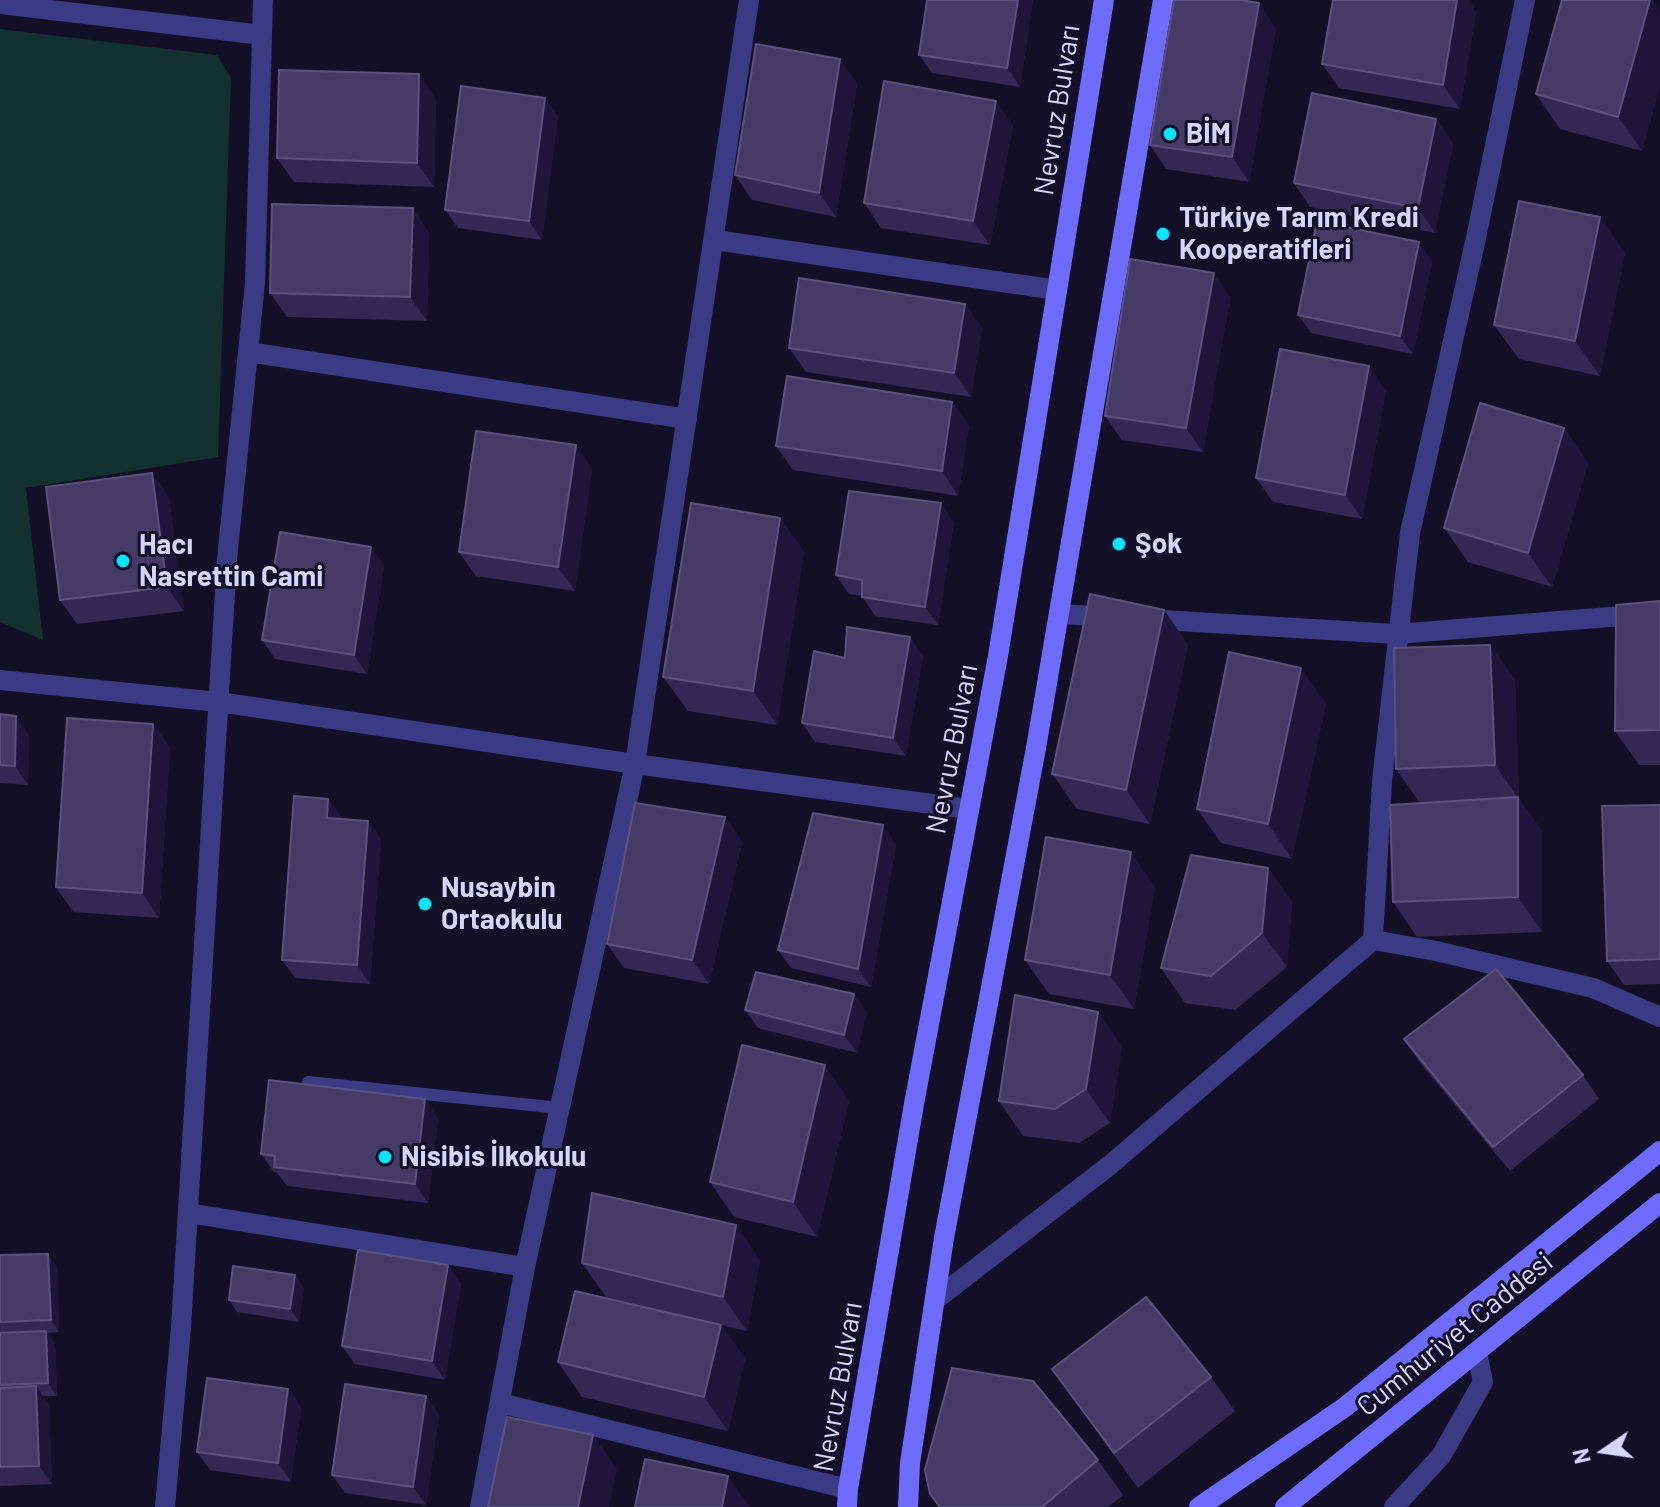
<!DOCTYPE html>
<html>
<head>
<meta charset="utf-8">
<style>
	body { margin:0 }
	#map { position:relative; width:1660px; height:1507px; overflow:hidden; background:#130f26; font-family:Barlow,sans-serif }
	canvas { display:block }
	.north { position:absolute; left:1564px; top:1411px; width:80px; height:80px; -webkit-text-stroke:6px #130f26; paint-order:stroke; rotate:257deg; font-size:22px; font-weight:700; line-height:32px; text-align:center; color:#d9d4ff }
	.north::after { content:''; display:block; margin:auto; width:28px; height:36px; background:#d9d4ff; clip-path:polygon(50% 0,100% 100%,50% 72%,0 100%) }
</style>
</head>
<body>
<div id="map">
<canvas width="1660" height="1507"></canvas>
<div class="north">N</div>
</div>
<script>
const g = document.querySelector('canvas').getContext('2d');
g.lineJoin = 'round';
function fillPath(path, color) { g.fillStyle = color; g.fill(path, 'evenodd'); }
function trace(path, color, width, dash) { g.strokeStyle = color; g.lineWidth = width; g.lineCap = dash ? 'butt' : 'round'; g.setLineDash(dash || []); g.stroke(path); }
function label(font, color, halo, rows, align = 'center') {
  g.font = font + ' Barlow,sans-serif'; g.lineWidth = 6; g.setLineDash([]); g.textBaseline = 'middle'; g.strokeStyle = halo; g.fillStyle = color; for (const [text, x, y, turn = 0] of rows) {
    g.save(); g.translate(x, y); g.rotate((+turn || 0) * Math.PI / 180); g.textAlign = isNaN(turn) ? turn : align; if (halo) g.strokeText(text, 0, 0); g.fillText(text, 0, 0); g.restore();
  }
}
fillPath(new Path2D(`
	M0 29 217 55 231 78 218 457 26 488 43 640 0 622Z`), '#12302f');
trace(new Path2D(`
	M308 1082 560 1108`), '#3d3a85', 12);
trace(new Path2D(`
	M0 4 262 35
	M715 240 1057 290
	M248 352 687 419
	M1059 614 1113 617
	M1145 619 1396 634 1660 613
	M0 680 219 702 635 764 969 809
	M1373 940 1436 951 1593 988 1660 1017
	M188 1213 525 1267
	M935 1300 1110 1165 1373 940 1382 781 1410 533 1476 238 1525 0
	M500 1403 848 1489
	M165 1507 181 1327 227 559 255 283 263 0
	M480 1507 525 1267 635 764 749 0
	M1394 1507 1441 1456 1483 1382 1477 1353`), '#3d3a85', 20);
trace(new Path2D(`
	M847 1507 848 1489 914 1104 998 656 1104 0
	M908 1507 910 1463 944 1238 1036 748 1163 0
	M1199 1507 1345 1407 1660 1151
	M1285 1507 1660 1203`), '#6f6bff', 20);
fillPath(new Path2D(`
	M1033 0 1020 87 932 73 919 55Z
	M1333 0H1468L1476 12 1460 109 1339 88 1322 64Z
	M1562 0H1652L1660 12V85L1642 151 1560 129 1536 94Z
	M1276 28 1249 182 1166 169 1150 145Z
	M840 59 857 84 836 217 752 200 735 175Z
	M436 98 434 187 294 182 277 158Z
	M558 116 542 240 458 228 445 210Z
	M1436 119 1453 144 1435 233 1310 207 1294 183Z
	M1013 125 990 245 881 228 864 203Z
	M429 233 427 321 287 317 270 293Z
	M1625 252 1600 376 1519 359 1494 325Z
	M1432 261 1413 354 1311 333 1298 315Z
	M1230 297 1203 452 1122 440 1105 416Z
	M965 304 982 328 971 397 806 372 789 348Z
	M1386 391 1362 519 1273 502 1256 478Z
	M952 402 969 426 958 496 793 470 776 446Z
	M1564 428 1588 463 1552 587 1468 562 1444 528Z
	M592 469 575 591 476 576 459 552Z
	M152 473 169 497 184 611 77 624 60 600Z
	M780 518 804 552 777 725 688 711 663 677Z
	M954 522 938 625 875 616 862 596 849 594 836 575Z
	M384 565 367 674 275 659 262 640Z
	M1660 601V765H1639L1615 731Z
	M1188 644 1150 824 1077 809 1052 774Z
	M923 656 906 756 815 742 802 723 845 658Z
	M1515 679 1519 799 1542 831V932L1417 937 1393 902 1420 803 1396 769Z
	M1326 703 1292 859 1221 843 1197 809Z
	M0 714 29 735 28 785 0 783Z
	M153 724 170 748 159 918 73 912 56 887Z
	M328 799 341 817V819L368 821 381 840 370 984 295 978 282 960Z
	M1660 805V984L1624 985 1607 961Z
	M725 817 742 842 709 984 624 968 607 944Z
	M896 844 871 987 791 968 778 950Z
	M1268 868 1292 902 1287 967 1235 1010 1185 1003 1161 968Z
	M1155 887 1134 1009 1049 994 1025 960Z
	M745 1010 867 1012 857 1053 758 1028Z
	M1404 1039 1583 1075 1599 1099 1510 1171 1421 1064Z
	M1122 1046 1110 1123 1079 1143 1023 1136 999 1101Z
	M849 1100 817 1237 734 1217 710 1182Z
	M438 1118 428 1203 287 1186 277 1173 274 1172 261 1154Z
	M0 1255 57 1266 59 1332 47 1333 55 1344 57 1396H43L49 1405 52 1484 0 1486V1333H1L0 1332Z
	M760 1260 747 1331 721 1325 745 1359 728 1431 582 1397 558 1362 704 1321 606 1297 582 1263Z
	M448 1265 461 1284 445 1380 355 1364 342 1346Z
	M295 1275 304 1288 299 1322 237 1312 229 1300Z
	M1052 1369 1211 1377 1235 1411 1138 1488Z
	M288 1389 301 1407 291 1482 210 1470 197 1452Z
	M439 1415 426 1505 345 1493 332 1475Z
	M1098 1460 1123 1495 1108 1507H939L930 1494Z`), '#312854');
fillPath(new Path2D(`
	M1018 0H1033L1020 87 1007 68Z
	M1457 0H1468L1476 12 1460 109 1443 85Z
	M1650 0H1652L1660 12V85L1642 151 1618 117Z
	M1259 3 1276 28 1249 182 1232 157Z
	M840 59 857 84 836 217 819 193Z
	M419 74 436 98 434 187 417 163Z
	M545 98 558 116 542 240 529 221Z
	M996 101 1013 125 990 245 973 221Z
	M1436 119 1453 144 1435 233 1418 208Z
	M413 208 429 233 427 321 410 297Z
	M1600 217 1625 252 1600 376 1575 341Z
	M1419 242 1432 261 1413 354 1400 336Z
	M1214 273 1230 297 1203 452 1186 428Z
	M965 304 982 328 971 397 954 373Z
	M1369 366 1386 391 1362 519 1345 495Z
	M952 402 969 426 958 496 942 471Z
	M1564 428 1588 463 1552 587 1528 553Z
	M576 445 592 469 575 591 558 567Z
	M152 473 169 497 184 611 167 587Z
	M941 503 954 522 938 625 925 607Z
	M780 518 804 552 777 725 753 691Z
	M371 547 384 565 367 674 354 655Z
	M1164 610 1188 644 1150 824 1126 790Z
	M910 637 923 656 906 756 893 738Z
	M1490 645 1515 679 1519 799 1542 831V932L1518 897V798L1495 765Z
	M1301 668 1326 703 1292 859 1268 824Z
	M16 716 29 735 28 785 15 766Z
	M153 724 170 748 159 918 142 893Z
	M328 799 341 817 340 837 327 818Z
	M725 817 742 842 709 984 692 960Z
	M368 821 381 840 370 984 357 965Z
	M883 825 896 844 871 987 858 969Z
	M1131 852 1155 887 1134 1009 1110 975Z
	M1268 868 1292 902 1287 967 1262 933Z
	M854 994 867 1012 857 1053 844 1035Z
	M1098 1012 1122 1046 1110 1123 1086 1089Z
	M825 1065 849 1100 817 1237 793 1202Z
	M425 1099 438 1118 428 1203 415 1184Z
	M736 1225 760 1260 747 1331 723 1297Z
	M48 1254 57 1266 59 1332 51 1320Z
	M448 1265 461 1284 445 1380 432 1361Z
	M295 1275 304 1288 299 1322 290 1309Z
	M721 1325 745 1359 728 1431 704 1397Z
	M46 1331 55 1344 57 1396 48 1383Z
	M36 1386 49 1405 52 1484 39 1466Z
	M288 1389 301 1407 291 1482 278 1463Z
	M426 1396 439 1415 426 1505 413 1487Z
	M593 1435 617 1469 609 1507H578Z
	M728 1476 750 1507H722Z`), '#1d163a');
const building = new Path2D(`
	M927 0H1018L1007 68 919 55Z
	M1174 0H1241L1259 3 1232 157 1150 145Z
	M1333 0H1457L1443 85 1322 64Z
	M1562 0H1650L1618 117 1536 94Z
	M756 44 840 59 819 193 735 175Z
	M279 70 419 74 417 163 277 158Z
	M884 81 996 101 973 221 864 203Z
	M461 86 545 98 529 221 445 210Z
	M1312 93 1436 119 1418 208 1294 183Z
	M1519 201 1600 217 1575 341 1494 325Z
	M272 204 413 208 410 297 270 293Z
	M1317 221 1419 242 1400 336 1298 315Z
	M1130 259 1214 273 1186 428 1105 416Z
	M799 278 965 304 954 373 789 348Z
	M1280 349 1369 366 1345 495 1256 478Z
	M787 376 952 402 942 471 776 446Z
	M1480 403 1564 428 1528 553 1444 528Z
	M476 431 576 445 558 567 459 552Z
	M152 473 167 587 60 600 46 487Z
	M849 491 941 503 925 607 862 597V580L836 575Z
	M691 503 780 518 753 691 663 677Z
	M280 532 371 547 354 655 262 640Z
	M1090 594 1164 610 1126 790 1052 774Z
	M1660 601V730L1615 731 1616 605Z
	M847 627 910 637 893 738 802 723 814 651 845 658Z
	M1490 645 1495 765 1396 769 1394 648Z
	M1229 652 1301 668 1268 824 1197 809Z
	M0 714 16 716 15 766 0 765Z
	M67 718 153 724 142 893 56 887Z
	M294 796 328 799 327 818 368 821 357 965 282 960Z
	M1518 797V897L1393 902 1390 805Z
	M635 803 725 817 692 960 607 944Z
	M1660 805V959L1607 961 1602 806Z
	M813 813 883 825 858 969 778 950Z
	M1046 837 1131 852 1110 975 1025 960Z
	M1191 855 1268 868 1262 933 1211 976 1161 968Z
	M1496 969 1583 1075 1493 1147 1404 1039Z
	M756 972 854 994 844 1035 745 1010Z
	M1015 995 1098 1012 1086 1089 1055 1109 999 1101Z
	M742 1045 825 1065 793 1202 710 1182Z
	M269 1080 425 1099 415 1184 274 1167 275 1156 261 1154Z
	M592 1193 736 1225 723 1297 582 1263Z
	M358 1250 448 1265 432 1361 342 1346Z
	M48 1254 51 1320 0 1322V1255Z
	M233 1266 295 1275 290 1309 229 1300Z
	M575 1291 721 1325 704 1397 558 1362Z
	M1146 1297 1211 1377 1114 1453 1052 1369Z
	M46 1331 48 1383 0 1385V1333Z
	M952 1368 1033 1381 1098 1460 1042 1507H940L930 1494 925 1470Z
	M207 1378 288 1389 278 1463 197 1452Z
	M345 1384 426 1396 413 1487 332 1475Z
	M36 1386 39 1466 0 1467V1388Z
	M507 1417 593 1435 578 1507H488Z
	M645 1459 728 1476 722 1507H635Z`);
fillPath(building, '#433a66');
trace(building, '#5a527e', 2);
for (const [x, y, r, color] of [
	[1170,134,8,"#00e5ff"],
	[1163,234,8,"#00e5ff"],
	[1119,544,8,"#00e5ff"],
	[123,561,8,"#00e5ff"],
	[425,904,8,"#00e5ff"],
	[385,1157,8,"#00e5ff"]
]) { const dot = new Path2D(); dot.arc(x, y, r, 0, 2 * Math.PI); g.fillStyle = color; g.fill(dot); trace(dot, '#130f26', 3); }
label('28px', '#d9d4ff', '#130f26', [
	["Nevruz Bulvarı",1057,110,-81],
	["Nevruz Bulvarı",952,749,-79],
	["Cumhuriyet Caddesi",1455,1334,-39],
	["Nevruz Bulvarı",838,1387,-80]
]);
label('bold 28px', '#d9d4ff', '#130f26', [
	["BİM",1186,134],
	["Türkiye Tarım Kredi",1179,218],
	["Kooperatifleri",1179,250],
	["Şok",1135,544],
	["Hacı",139,545],
	["Nasrettin Cami",139,577],
	["Nusaybin",441,888],
	["Ortaokulu",441,920],
	["Nisibis İlkokulu",401,1157]
], 'left');
</script>
</body>
</html>
